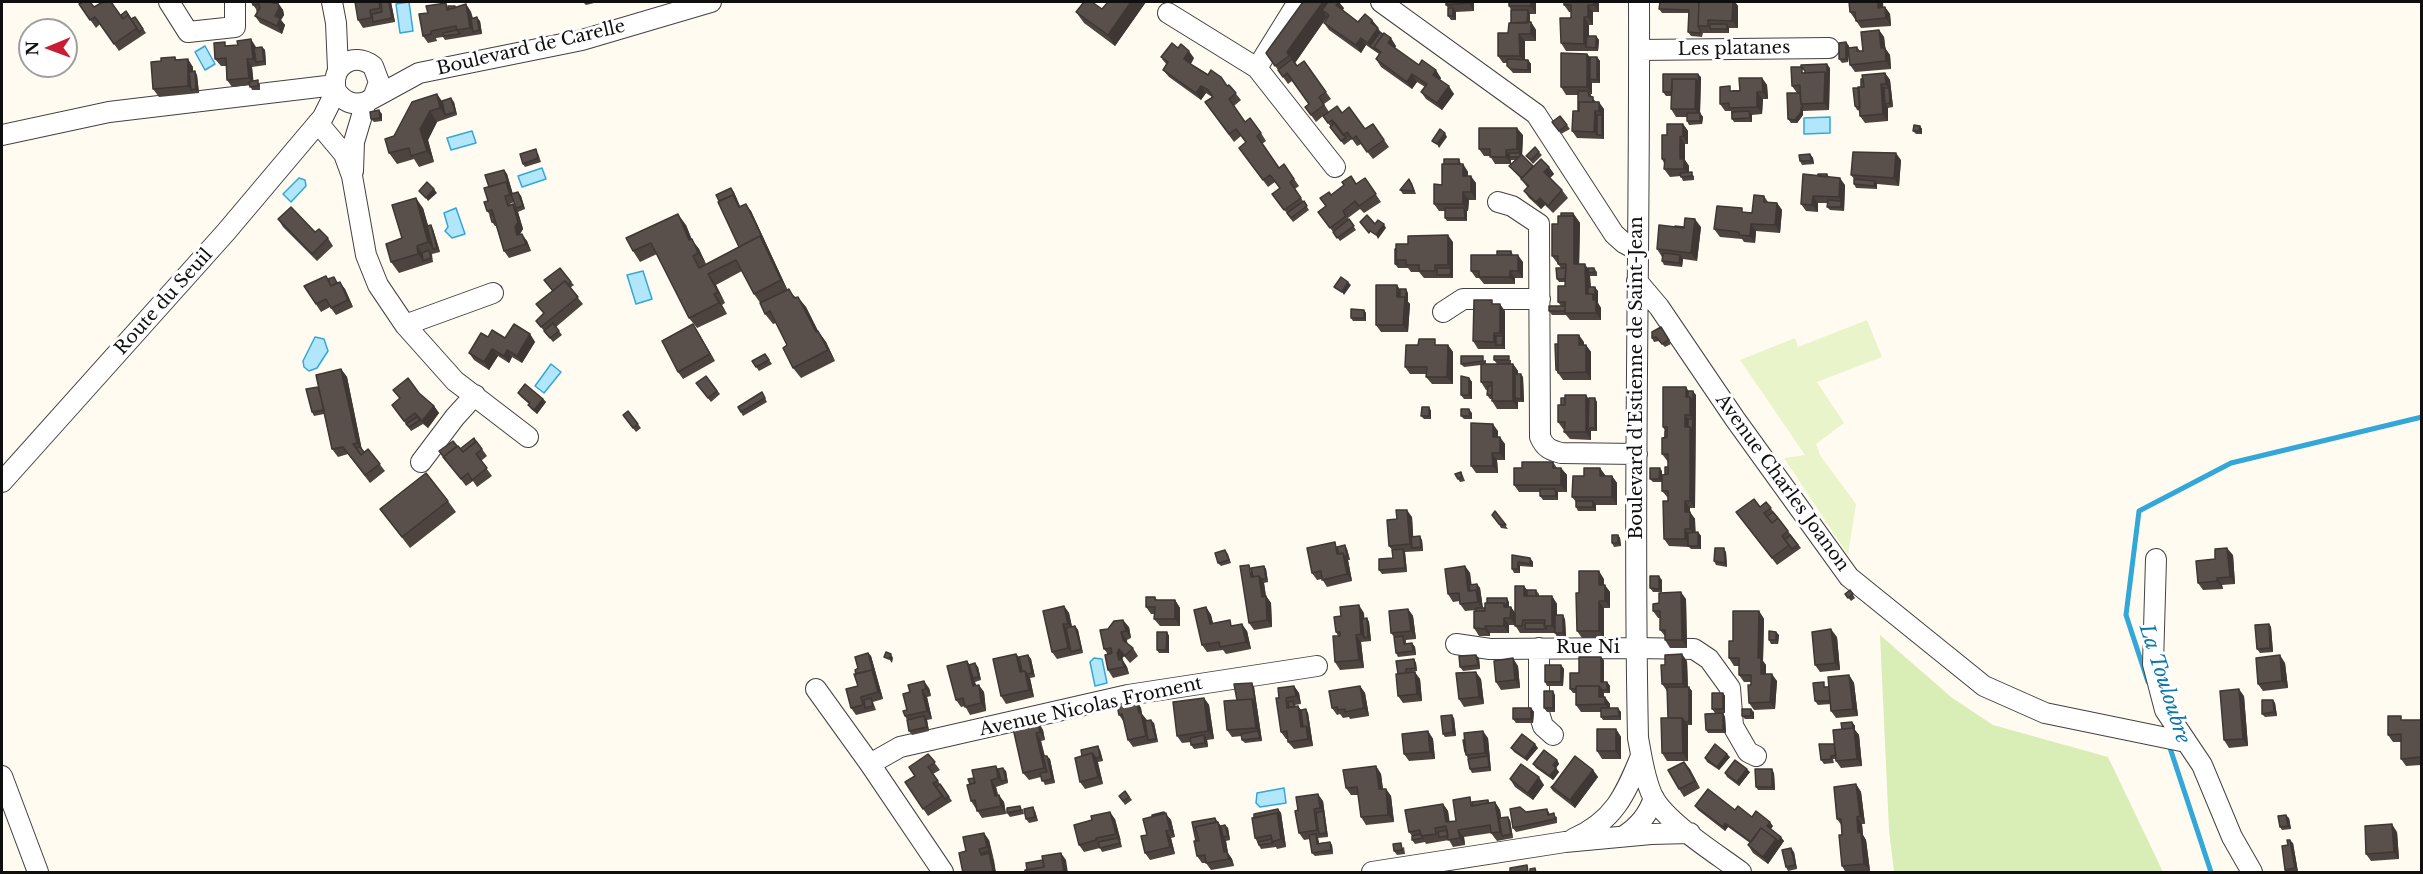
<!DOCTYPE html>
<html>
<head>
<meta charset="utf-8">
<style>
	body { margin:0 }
	#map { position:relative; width:2423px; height:874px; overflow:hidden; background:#fffbf1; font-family:"Libre Baskerville",serif }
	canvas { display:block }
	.frame { position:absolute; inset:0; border:3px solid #0f0f0f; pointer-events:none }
	.north { position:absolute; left:18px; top:18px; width:60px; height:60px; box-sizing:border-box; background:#fff; border:2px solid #9f9f9f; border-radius:50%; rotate:269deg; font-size:16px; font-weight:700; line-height:24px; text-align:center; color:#0f0f0f }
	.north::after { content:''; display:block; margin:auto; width:21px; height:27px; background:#cb1c37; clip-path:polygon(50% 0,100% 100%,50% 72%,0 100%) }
</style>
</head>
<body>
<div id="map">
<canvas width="2423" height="874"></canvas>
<div class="frame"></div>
<div class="north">N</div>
</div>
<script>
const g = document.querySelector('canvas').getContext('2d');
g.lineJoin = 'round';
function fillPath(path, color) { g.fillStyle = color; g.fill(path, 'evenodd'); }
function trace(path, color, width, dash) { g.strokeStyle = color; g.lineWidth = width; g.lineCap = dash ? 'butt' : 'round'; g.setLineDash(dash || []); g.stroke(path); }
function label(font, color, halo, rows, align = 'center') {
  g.font = font + ' "Libre Baskerville",serif'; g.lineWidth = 6; g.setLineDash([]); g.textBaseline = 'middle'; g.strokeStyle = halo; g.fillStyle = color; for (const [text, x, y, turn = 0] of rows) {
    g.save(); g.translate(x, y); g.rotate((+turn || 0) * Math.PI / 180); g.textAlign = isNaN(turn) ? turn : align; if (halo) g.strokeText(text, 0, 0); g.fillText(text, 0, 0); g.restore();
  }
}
fillPath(new Path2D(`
	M1880 635 1951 697 1993 725 2108 757 2163 872H1894L1889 830Z`), '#d9edb7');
fillPath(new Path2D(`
	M1867 320 1882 357 1817 382 1844 423 1816 444 1820 455 1856 504 1848 555 1784 458 1805 455 1740 360 1795 338 1798 347Z`), '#eaf4ca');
const water = new Path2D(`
	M409 2 413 31 400 33 396 4Z
	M205 46 215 64 205 70 195 52Z
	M1830 117V133L1804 134V118Z
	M472 131 476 143 451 150 447 138Z
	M542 168 546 179 522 187 518 176Z
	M299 178 305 180 306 186 291 202 283 194Z
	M456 208 465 234 452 238 445 231 448 227 444 213Z
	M643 271 652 299 636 304 627 275Z
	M315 337 324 339 328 351 317 368 309 371 304 367 303 361Z
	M551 364 561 372 544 393 535 386Z
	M1094 658 1102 659 1107 683 1095 686 1090 662Z
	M1284 788 1286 803 1260 807 1256 803 1257 793Z`);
fillPath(water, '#b2e7fb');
trace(water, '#33a7d7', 1.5);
trace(new Path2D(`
	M2148 682 2126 615 2139 511 2231 463 2422 417
	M2168 742 2211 872`), '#33a7d7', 5);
const street = new Path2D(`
	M169 2 188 32 235 27V2
	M332 2 336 23 338 69
	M1381 2 1536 114 1614 234 1624 243 1637 250
	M1639 2C1640 247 1633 493 1638 738 1642 758 1644 778 1653 797 1667 823 1717 854 1741 872
	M1168 13 1257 68 1335 167
	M1639 50 1829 48
	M1257 68 1298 2
	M373 98 379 82 373 66C353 51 330 66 336 91 344 102 353 106 366 102L419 73 582 40 711 2
	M318 123 344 154 352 176 366 255 378 285 405 325 455 381 528 437
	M2 135 109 112 335 85
	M353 171 354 142 366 102
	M1498 202 1512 206 1539 224 1540 437C1545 448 1550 450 1561 453L1637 454
	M1637 281 1659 307 1735 419 1849 577 1984 686 2045 713 2186 742
	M1443 312 1463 299H1540
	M405 325 493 293
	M421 462 455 417 475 395
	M2 482 226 232 323 117 336 91
	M2156 559 2153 664 2165 710 2202 765 2232 837 2252 872
	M1456 644 1490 649 1637 648 1694 649 1709 659 1730 688 1733 726 1748 752 1756 756
	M1539 648V713L1543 726 1553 735
	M816 689 870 764 943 872
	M870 764 900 747 1128 695 1317 666
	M2 776 38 872
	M1624 836C1639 826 1648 815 1654 798
	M1573 839C1614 821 1625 795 1641 756
	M1372 872 1565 842 1651 834 1690 833`);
trace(street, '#424242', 22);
trace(street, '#fff', 20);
fillPath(new Path2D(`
	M277 2 283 10 284 15 281 20 285 25 282 34 260 23 255 16 257 14 256 9 253 5Z
	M355 2H391L395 22 363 28 358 20Z
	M583 2H598L586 5Z
	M1146 2 1115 46 1084 23 1076 12 1102 9Z
	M1303 2 1344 8 1343 10 1358 22 1372 20 1380 32 1396 46 1395 48 1419 65 1441 78 1440 80 1454 94 1442 110 1426 99 1421 92 1425 87 1417 82 1412 89 1381 67 1376 59 1379 54 1366 45 1361 53 1329 30 1324 23 1327 17 1295 63 1297 66 1304 61 1331 99 1324 104 1329 112 1342 113 1365 129 1373 124 1389 147 1373 159 1361 144 1357 146 1352 139 1344 145 1323 116 1316 122 1305 107 1309 104 1292 81 1288 84 1266 53Z
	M1474 2V11L1456 12V20H1451L1448 16V8L1446 5Z
	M1508 2H1536V14H1530V22H1531L1536 30V41H1525V60H1528L1531 64V73H1513L1507 66V63H1503L1498 56 1508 33 1511 23V10L1509 6V3Z
	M1564 2H1599V12H1593V25H1589V36H1596L1599 40 1598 51H1566L1561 43 1571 18V12H1569L1564 5Z
	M1660 2H1735L1738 6V28H1729V33H1703L1702 37 1691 36 1688 32 1689 13H1662L1659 9Z
	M1849 2H1883V7H1885L1890 14 1891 26 1861 28 1850 12Z
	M79 4 94 7 131 19 135 17 146 33 119 51 100 24 96 28Z
	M466 4 471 12 473 18 480 21 482 34 445 40 443 37 436 38 437 41 428 43 423 36 428 13 448 7H456Z
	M1879 30 1884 37 1885 48 1890 55 1891 69 1855 72 1850 65 1849 55 1848 62 1842 63 1839 59 1846 42 1849 46V48L1857 47 1860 51H1863Z
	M227 46 256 47H262L265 50 266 65 252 67 253 81 260 84V90H252L250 85 232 87 227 80 226 66H221L215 59Z
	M1587 54 1590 57H1597L1600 61V83H1592V94H1591V97L1604 109V139L1577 138 1572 131 1578 111V95H1566L1561 87Z
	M175 57 177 60 193 67V71L197 75 199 93 159 97 153 89 161 61Z
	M1194 58 1191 64 1227 86 1229 85 1241 100 1234 106 1245 122 1261 133 1266 141 1262 144 1279 168 1284 164 1299 186 1295 189 1309 210 1293 222 1278 201 1280 188 1275 182 1268 187 1239 148 1246 143 1241 136 1234 142 1205 102 1212 97 1206 93 1201 100 1169 77 1163 70 1167 65 1162 59Z
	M1830 68 1829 110 1803 111V115L1797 123H1791L1788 119 1797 93 1792 86Z
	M1885 73 1890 80 1893 107 1888 108V121L1865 123 1860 116V111L1857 110 1855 106 1859 88Z
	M1701 77 1700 113 1703 117 1702 124 1689 125 1687 121V117H1676L1671 109 1672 96H1666L1663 92Z
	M1762 78 1767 85 1768 99H1763L1762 114 1752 115V122H1734L1732 119 1731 111H1725L1720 104 1733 90H1740Z
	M437 94 442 101 454 102 457 115 437 122 428 140 434 162 419 167 414 159 397 164 389 153 394 136Z
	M382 114V121L374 122 371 119Z
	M1560 116 1570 129 1561 134 1552 122Z
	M1683 124 1688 131V144H1685V160L1689 166V172L1694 176V180L1683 181 1681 176 1670 177 1664 169V163L1662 159 1667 135Z
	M1920 126 1922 129V134H1916L1913 131Z
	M1523 135 1522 155 1533 166 1549 167 1554 174 1550 178 1562 190 1568 198 1553 213 1545 205 1541 209 1529 198 1524 191 1527 187 1521 179 1509 166 1515 160H1511V164H1495L1490 156H1484L1479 149Z
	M1539 152 1542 155 1533 164 1526 156Z
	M538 153 541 162 525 167 523 164Z
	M1810 154 1813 158 1814 164 1802 165 1800 161Z
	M1459 159 1461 164H1463L1468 172V176L1476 183V200H1469L1468 211H1467V221H1447L1445 218V211H1439L1434 204 1442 185 1444 164Z
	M1901 160 1899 186 1877 184V189L1856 188 1854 184V179L1851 175Z
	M504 170 507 174 513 194 518 192 521 196 525 209 518 212 523 229 520 234 527 241 531 251 509 258 504 251 496 226H495L492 222 490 215 487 211 489 187ZM514 202 516 208 510 205V204Z
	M1827 174 1829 177 1845 185 1844 211 1830 210 1827 207V203H1818V212L1806 211 1801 204 1818 176Z
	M1365 178 1381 202 1364 213 1360 209 1348 218 1356 230 1340 241 1318 212 1326 206 1331 195 1356 184Z
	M1409 179 1412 183 1416 194H1403L1400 190Z
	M731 188 740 207 751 211 787 289 806 307 818 331 826 342 835 361 801 378 793 368 787 345 776 323 773 324 765 314 761 304 754 294 742 271 716 285 725 303 722 305 727 314 697 328 689 318 657 254 640 262 633 251 686 225 692 240 699 249 706 264 701 267 739 247Z
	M1764 196 1768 202 1777 203 1782 210 1780 233 1756 231 1755 243 1744 242 1742 239 1720 237 1714 229 1745 212 1752 213Z
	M423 208 428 226 433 229 440 252 432 254 433 262 399 273 391 262 402 238Z
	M1573 213 1580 223 1579 264 1588 268H1594L1597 272V276H1590L1591 287 1598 291V303L1601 308V320H1570L1566 315H1552L1549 311 1561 306 1558 302 1565 286V282H1559L1557 279 1561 268 1552 256 1558 224 1561 216Z
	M278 219 315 232 328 238 333 246 317 261 283 227Z
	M1675 227H1701L1697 261 1683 259 1682 267 1664 265 1662 261V257L1657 249Z
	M1453 242V278H1424L1419 272H1411L1408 268H1398L1395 264V249L1408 244Z
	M1511 251 1513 255 1523 262V278H1515V284H1484L1479 278H1476L1471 271 1497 255Z
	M326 276 328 279 338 282 345 289 353 307 336 315 330 307 321 312 304 286Z
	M571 282 574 285 570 288 583 304 556 327 562 335 553 342 536 321 544 314 536 304Z
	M1400 289 1408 293V302L1410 304 1408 332H1381L1376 325Z
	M1495 304 1505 311V349H1478L1473 341Z
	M1364 310 1366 313V321H1353L1351 318Z
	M1661 327 1671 344 1665 347 1659 341 1654 342 1652 338Z
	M698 332 715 361 683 379 678 372Z
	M530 334 535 342 522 363 512 357 509 363 498 356 489 370 474 360 469 353 488 337 505 338Z
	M1584 342V345H1586L1591 352V380H1563L1556 370Z
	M1418 345H1448L1453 352V384H1432L1426 377 1427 374H1410L1405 367Z
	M765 354 772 364 759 371 752 361Z
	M1486 360V364H1497L1494 360H1511V364H1513L1518 371V374L1523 377 1524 402H1518V409H1497L1492 401V399H1490L1487 395 1488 390H1486L1481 382V365L1464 367 1461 364Z
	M341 369 347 377 362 450 364 452 368 449 385 471 370 483 348 454 338 457 332 449 324 414 314 416 312 412 318 387Z
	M706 376 720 394 711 402 696 383Z
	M1469 378 1472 382V399H1464L1461 395Z
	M1686 387 1688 391 1696 395 1695 508H1690V512L1695 519V532H1698L1701 536V549H1691L1689 547 1669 546 1664 539 1668 498 1662 491V482H1653L1650 479 1662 471V475L1665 474 1668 467V462L1662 454 1665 431 1663 427Z
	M393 390 419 393 434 406 439 413 428 428 423 424 411 431 397 412 400 399Z
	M762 392 767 402 743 416 738 407Z
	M518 393 543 399 546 402 537 414 531 409 528 405 529 404 521 397Z
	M1589 398 1597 402V431H1591V440L1570 439 1564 432 1565 429H1563L1558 422 1561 405Z
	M1429 407 1431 411V419H1424L1421 416Z
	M628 411 641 428 636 432 623 415Z
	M1472 413V419H1464L1461 416Z
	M1498 431V437L1505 444V460H1497L1498 473H1476L1471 466Z
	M460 449H482L487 456 481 461 492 476 477 487 473 481 466 486 439 451Z
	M1553 462 1557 468H1561L1567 475V492H1558V500H1543L1540 496V492H1519L1514 485 1522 468Z
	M1461 472 1463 476 1465 481 1460 482 1455 474Z
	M1606 476H1612L1617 483V505H1596V511H1578L1576 507V502L1572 497Z
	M448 501 456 512 410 548 380 509Z
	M1766 502 1801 548 1777 565 1736 512 1760 507Z
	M1495 511 1508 529 1501 528 1495 518Z
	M1412 517 1413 537 1422 540 1423 551 1405 552 1407 572 1382 574 1379 570 1393 558 1392 550 1389 546 1397 519Z
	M1618 535 1620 538 1621 546 1614 547 1612 543Z
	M1338 546 1347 549 1350 560H1348L1352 581 1327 587 1322 579 1317 580 1312 573Z
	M1225 550 1228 554 1231 563 1221 566 1218 563Z
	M1726 552 1727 567 1716 565 1714 561Z
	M1512 555 1530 558 1533 562V567L1520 566V573H1514L1512 569Z
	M2233 555 2235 584 2222 585 2223 589 2203 590 2198 583 2215 559Z
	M1264 566 1266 569 1268 582 1264 583 1266 596 1271 603 1272 627 1254 630 1249 623 1251 568Z
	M1465 566 1470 573 1471 585 1477 584 1480 588 1483 608 1509 602V607H1511L1515 613 1524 586 1527 590H1536L1539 594V596H1552L1557 604V615L1565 619 1566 637H1557L1555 633H1520L1515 625H1509V633H1490V636H1479L1474 628 1476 610 1465 611 1460 604V601L1453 602 1448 594Z
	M1604 579V585L1610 592V608H1604V638H1582L1577 631 1579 593Z
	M1662 580V592H1653L1650 588Z
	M1850 590 1855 598 1851 601 1845 594Z
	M1155 597 1157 600H1175L1180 608V626H1160L1154 619V614H1151L1146 607Z
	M1686 599 1687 648H1670L1665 640V636L1660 630V618H1658L1653 611Z
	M1064 606 1069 613 1072 627 1075 626 1078 630 1083 653 1057 659 1052 652Z
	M1206 607 1211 615 1213 624 1234 626 1247 631 1251 649 1226 654 1223 650 1207 652 1202 645Z
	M1408 609 1413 616 1416 639 1406 640V644L1412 643 1415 647 1416 655 1398 657 1396 653 1394 637 1391 633Z
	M1759 611 1764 619 1763 661 1766 665V674L1777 681 1775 709 1754 710 1749 703 1751 682H1744L1739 675V666H1734L1729 658 1733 641Z
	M1364 613V618H1367L1369 622 1371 641 1361 642 1364 668 1340 670 1335 662 1338 636 1336 632Z
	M2269 624 2271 627 2273 652 2260 653 2257 649Z
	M1129 627 1131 638 1127 640V643L1133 648 1138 656 1130 663 1124 656 1122 659 1127 667 1129 674 1113 678 1108 670 1107 653 1104 649 1100 630Z
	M1167 632 1169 636V653H1159L1157 650Z
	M1776 632 1779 635 1778 644H1771L1769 640Z
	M1837 637 1840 670 1820 672 1815 665Z
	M868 653 871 656 883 699 873 702 876 710 856 715 851 708 858 686 856 674 858 668Z
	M1016 654 1019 657 1028 655 1031 659 1035 677 1030 678 1034 697 1006 704 1001 696Z
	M1479 658 1480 669 1463 671 1460 667Z
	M1414 659 1416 663 1417 671 1408 673 1420 679 1422 701 1403 703 1398 696V674Z
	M1604 660V682H1607L1610 686V693H1604V697L1610 704V708L1621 712V720H1603L1601 717V712H1581L1576 705V693H1573L1570 689 1579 673Z
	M967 661 969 665 978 667 981 680 975 682 976 685 984 692 986 711 970 715 965 706 961 707 956 700Z
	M1687 661 1688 687 1692 691V725H1688V761H1667L1662 753 1668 718 1667 691 1662 684Z
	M2285 663 2288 688 2263 691 2258 684Z
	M1561 665 1564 669 1563 686H1547L1545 682Z
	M1518 666 1520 688 1501 690 1496 682Z
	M1849 675 1854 683 1858 716 1836 718 1831 711V704L1818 705 1815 701 1826 686V687H1829Z
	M1481 679 1484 704 1464 707 1459 699Z
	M1294 686 1299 693 1301 704 1295 705 1296 706H1298L1301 710 1308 713 1313 746 1294 749 1288 742V739H1286L1281 732 1279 698Z
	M1360 686 1365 693 1369 716 1350 719 1349 717 1343 718 1340 714 1337 715 1332 708Z
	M1254 687 1262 741 1245 743 1242 740V736L1232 737 1227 730 1237 700Z
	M929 688 931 696 927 697 932 719 927 720 929 731 912 735 909 731 907 720 905 716 907 710 903 694Z
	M1723 693 1725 696V713H1715L1712 709Z
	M1555 695V712H1547L1544 708Z
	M2244 696 2248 746 2229 748 2224 740Z
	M1204 698 1209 705 1214 739 1207 740 1208 747 1194 749 1191 745V742L1182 743 1177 736Z
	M1136 700 1141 708 1142 714 1147 721 1154 723 1158 742 1133 747 1128 740 1124 722 1119 715Z
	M2273 700 2275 703 2277 716 2265 717 2262 714Z
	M1531 708 1534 712 1533 723H1516L1513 719Z
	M1754 712V719H1745L1742 716Z
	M1723 713 1725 717 1726 733H1708L1706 730Z
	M1454 718 1456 736 1445 737 1443 734Z
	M2404 720H2421V765L2406 766 2401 759V742H2393L2388 735Z
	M1038 722 1043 730 1045 740 1041 741 1045 756 1050 759 1055 783 1045 785 1041 777 1029 780 1023 773Z
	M1852 722 1855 726V730L1859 735 1862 766 1841 768 1836 761V759H1833L1834 763 1824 764 1821 760Z
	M1616 729 1621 737V759H1602L1597 751Z
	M1428 731 1433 739 1435 759 1409 761 1404 754Z
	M1488 738 1491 771 1472 773 1470 769 1468 759 1465 752Z
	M1511 748H1538L1527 761 1514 752Z
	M1100 750 1103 761 1098 762 1103 784 1085 789 1080 782Z
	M928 754 940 770 933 774 952 801 928 816 905 782 915 776Z
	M1730 757 1719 770 1707 762 1705 758Z
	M1557 760 1559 764 1556 768 1559 772 1553 780 1536 768 1533 764Z
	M1684 762 1700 788 1684 797 1679 789Z
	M1376 766 1381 774 1383 789H1386L1391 796 1394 822 1366 825 1361 817 1358 795H1351L1346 788Z
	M998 769 1006 771 1008 783 996 787 998 795 1004 802 1006 814 982 818 971 801 970 784 974 778Z
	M1593 770 1598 777 1575 808 1553 791 1550 787 1556 782Z
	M1750 772 1739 786 1727 777 1725 773Z
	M1774 773 1775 790H1758L1756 787Z
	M1510 779 1544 785 1533 800 1515 787Z
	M1856 784 1861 792 1865 824H1862L1863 835 1866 840 1870 871 1846 873 1842 866V826L1837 819Z
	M1125 791 1132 800 1125 805 1119 796Z
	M1488 800 1490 803 1495 802 1500 810 1501 818 1510 820 1513 838 1497 841 1491 833 1464 837 1465 845 1453 847 1449 840 1426 844 1425 842 1415 844 1412 840V836L1409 832 1443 804 1448 811 1449 822 1456 821 1473 802Z
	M1323 801 1328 837 1318 838 1319 843 1330 842 1332 845 1333 854 1315 856 1312 853 1310 839 1304 840 1299 833 1295 811Z
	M1695 806 1735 810 1773 826 1771 829 1784 841 1768 864 1753 853 1748 845 1750 843 1728 827 1725 831 1698 810Z
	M1023 809 1024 814 1010 817 1007 813Z
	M1278 809 1281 813 1286 847 1277 849 1276 847 1261 849 1255 838Z
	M1547 809 1550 814 1557 817V823L1516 832 1513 828 1526 812Z
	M1035 811 1038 821 1029 823 1026 819Z
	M1165 813 1171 820 1175 837 1171 838 1175 854 1150 860 1145 853Z
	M1215 818 1221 826 1225 825 1228 828 1230 840 1226 841 1228 853 1232 859 1234 866 1211 870 1206 863H1202L1197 856 1196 841Z
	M2289 818 2291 829 2282 830 2280 827Z
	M1115 819 1122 847 1102 852 1100 848 1084 852 1079 845Z
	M2397 832 2399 859 2371 861 2366 854Z
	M989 840 996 873H963L966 851Z
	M2293 843 2298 872 2286 873 2285 870Z
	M1404 847 1405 854 1397 855 1394 851Z
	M1794 852 1797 869 1788 871 1786 867Z`), '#4d4440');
fillPath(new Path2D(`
	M273 2H277L278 9V3L283 10 284 15 281 20 285 25 282 34 277 26Z
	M389 2H391L395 22 392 18Z
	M1131 2H1146L1115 46 1108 35Z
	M1323 2H1338L1322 10 1327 17 1295 63 1287 52Z
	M1339 2 1344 8 1341 12 1336 5Z
	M1469 2H1474V11L1469 3Z
	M1531 2H1536V14L1531 6Z
	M1594 2H1599V12L1594 5Z
	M1733 2H1735L1738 6V28L1732 21Z
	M1878 2H1883L1884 15 1878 8Z
	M466 4 471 12 475 31 473 32 476 35 470 28Z
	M1588 5 1593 12V25L1588 17Z
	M1885 7 1890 14 1891 26 1886 18Z
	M1453 8 1456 12V20L1453 16Z
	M1528 10 1530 14V30L1527 26Z
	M477 17 480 21 482 34 479 30Z
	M1584 17 1589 25V47H1586L1589 51 1584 44Z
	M1372 20 1378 27 1377 30 1378 28 1383 36 1370 46 1373 50 1368 43Z
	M1531 22 1536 30V41L1531 34Z
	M1727 24 1729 28V33L1727 29Z
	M1879 30 1884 37 1886 52 1885 48 1890 55 1891 69 1886 61 1881 48Z
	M1519 34 1525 41V63L1520 56Z
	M1596 36 1599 40 1598 51 1596 48Z
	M1361 38 1366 45 1361 53 1356 45Z
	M1391 38 1396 46 1393 51 1388 43Z
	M251 39 256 47 258 62H256L258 66 253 59Z
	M1846 42 1849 46 1848 62 1846 59Z
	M262 47 265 50 266 65 264 61Z
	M1189 51 1194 58 1189 66 1184 59Z
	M1587 54 1593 61 1590 79 1592 83V94L1587 87Z
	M1597 57 1600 61V83L1597 80Z
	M188 59 193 67V89L191 90 188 86Z
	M247 59 252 67 254 85 249 78Z
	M1528 60 1531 64V73L1528 70Z
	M1827 64 1830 68 1829 110 1824 103 1825 72Z
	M1436 70 1441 78 1438 82 1433 75Z
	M195 71 197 75 199 93 196 89Z
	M1885 73 1890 80 1893 107 1890 103 1889 88 1886 84Z
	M1412 74 1417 82 1412 89 1407 82Z
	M1698 74 1701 77 1700 113 1703 117 1702 124 1700 121V117L1695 109 1696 79Z
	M1762 78 1767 85 1768 99 1763 92Z
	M1881 84 1886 91 1885 104 1888 108V121L1883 114Z
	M1201 86 1206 93 1201 100 1196 93Z
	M1449 86 1454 94 1442 110 1437 103Z
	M1757 92 1763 99 1762 114 1757 107Z
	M437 94 444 105 445 115 440 108Z
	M451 98 454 102 457 115 455 112Z
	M1599 102 1604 109V139L1602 135V115L1599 111Z
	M1801 108 1803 111V115L1797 123 1795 120Z
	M379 110 382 114V121L380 118Z
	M430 111 437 122 428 140 434 162 427 151 420 129Z
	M1595 111 1600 118 1597 135 1594 132Z
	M1749 111 1752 115V122L1750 118Z
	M1683 124 1688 131V144L1683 136Z
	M1920 126 1922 129V134L1919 131Z
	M1517 128 1523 135 1522 157 1517 149Z
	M1445 133 1447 137 1439 148 1437 144Z
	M1680 137 1685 144V160L1689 166V176L1684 169 1680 159Z
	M1506 150 1511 157H1509L1511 160V164L1506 157Z
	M1896 153 1901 160 1899 186 1894 178Z
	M1810 154 1813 158 1814 164 1811 161Z
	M1463 164 1468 172V183L1463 176Z
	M1549 167 1554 174 1549 179 1544 172Z
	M504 170 507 174 515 202 510 195 506 182Z
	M1471 176 1476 183V200L1471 192Z
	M1840 178 1845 185 1844 211 1841 207V201L1839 197Z
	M1875 181 1877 184V189L1874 186Z
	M731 188 734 192 744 215 739 207Z
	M434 189 437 193 428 201 426 198Z
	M518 192 521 196 525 209 523 206Z
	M1463 192 1469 200 1468 211 1463 204Z
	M1813 196 1818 203V212L1812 205Z
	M416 198 423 208 435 249H433L436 253 428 242Z
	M1540 198 1545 205 1541 209 1536 202Z
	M1777 203 1782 210 1780 233 1775 225Z
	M513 204 518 212 523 229 520 234 522 243 517 235 515 227Z
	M746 204 751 211 788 291 781 280Z
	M1464 208 1467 211V221L1465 218Z
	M1573 213 1580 223 1579 271 1574 264Z
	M678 214 686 225 692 240 699 249 706 264 689 240Z
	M1695 219 1701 227 1697 261 1691 253Z
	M1384 224 1386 228 1378 239 1376 235Z
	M1751 224 1756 231 1755 243 1750 236Z
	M431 225 433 229 440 252 437 248Z
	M522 234 527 241 531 251 526 244Z
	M1448 235 1453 242V278L1450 275 1451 268 1448 265Z
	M417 246 424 256 423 261 418 254Z
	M1518 255 1523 262V278L1518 271Z
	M1680 255 1683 259 1682 267 1679 263Z
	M1585 264 1590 272H1588L1590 276 1591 298 1586 294Z
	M1510 271 1515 278V284L1510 277Z
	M708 274 716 285 725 303 718 292Z
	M340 282 345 289 353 307 348 300Z
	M1348 282 1351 285 1344 295 1342 292Z
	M1397 285 1402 292V300L1397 297Z
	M1595 287 1598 291V303L1601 308V320L1596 313 1593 300V294Z
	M1406 289 1408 293V302L1410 304 1408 332 1403 325Z
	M714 294 722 305 727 314 719 303Z
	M798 297 806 307 824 343 816 332Z
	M1500 304 1505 311V349L1502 345 1503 336 1500 333Z
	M1364 310 1366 313V321L1364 318Z
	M693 324 698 332 715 361 710 354Z
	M818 331 826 342 835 361 828 350Z
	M1494 333 1499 340 1496 345 1494 342Z
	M530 334 535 342 522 363 517 356Z
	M1579 335 1584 342V352L1579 345Z
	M1448 345 1453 352V384L1447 377Z
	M1586 345 1591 352V380L1586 372Z
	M492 349 498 356 489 370 484 362Z
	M507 350 512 357 509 363 504 356Z
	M1513 364 1518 371V398H1515L1518 402V409L1513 401Z
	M341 369 347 377 362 451 357 443Z
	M1521 374 1523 377 1524 402 1521 399Z
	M1469 378 1472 382V399L1469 395Z
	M1686 387 1691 395 1693 391 1696 395 1695 508 1690 501 1685 427V415L1691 423 1693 419 1690 415 1686 397Z
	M1586 395 1591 402 1588 428 1591 431V440L1586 432Z
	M1595 398 1597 402V431L1595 428Z
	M543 399 546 402 537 414 534 410Z
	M434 406 439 413 428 428 422 421Z
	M1429 407 1431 411V419L1429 416Z
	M1469 409 1472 413V419L1470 416Z
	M1493 424 1498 431V444L1493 437Z
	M1500 437 1505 444V460L1500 453Z
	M1492 453 1497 460 1498 473 1493 466Z
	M1561 468 1567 475V492L1561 485Z
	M1600 468 1606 476H1600Z
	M1660 468 1662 471V482L1659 479Z
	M1612 476 1617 483V505L1612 497Z
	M1555 489 1558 492V500L1556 496Z
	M1593 501 1596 505V511L1593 507Z
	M1685 501 1690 508V520L1685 512Z
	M1407 510 1412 517 1414 548H1412L1410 544Z
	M1690 512 1695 519 1696 536 1690 529Z
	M1685 529 1690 537 1691 547 1685 539Z
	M1698 532 1701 536V549L1698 546Z
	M1618 535 1620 538 1621 546 1618 543Z
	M1420 536 1422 540 1423 551 1421 547Z
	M1345 545 1347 549 1350 560 1347 556Z
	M1724 548 1726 552 1727 567 1725 563Z
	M2227 548 2233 555 2235 584 2230 577Z
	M1403 549 1405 552 1407 572 1405 568Z
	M1343 553 1348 560 1352 581 1347 574Z
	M1530 558 1533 562V567L1530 564Z
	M1518 562 1520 566V573L1518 569Z
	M1264 566 1266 569 1268 582 1266 579Z
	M1465 566 1470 573 1473 594 1468 591Z
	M1599 571 1604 579V592L1599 585Z
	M1259 576 1264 583 1266 597V596L1271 603 1272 627 1267 620Z
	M1659 576 1662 580V592L1659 589Z
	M2217 578 2222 585 2223 589 2217 581Z
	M1477 584 1480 588 1483 609 1478 602 1476 590Z
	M1605 585 1610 592V608L1605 601Z
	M1524 586 1529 593V600L1524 596Z
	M1681 592 1686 599 1687 648 1682 640Z
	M1552 596 1557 604V633L1552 626Z
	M1507 598 1509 602V614L1504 607V603Z
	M1175 600 1180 608V626L1175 619Z
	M1599 601 1604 608V638L1599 631Z
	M1359 605 1364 613 1366 638H1364L1361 634Z
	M1064 606 1069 613 1073 631 1068 624Z
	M1206 607 1211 615 1215 631 1210 624Z
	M1511 607 1516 614V625L1510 618Z
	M1408 609 1413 616 1416 639 1411 631Z
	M1759 611 1764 619 1763 661 1766 665V682L1761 674 1758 658Z
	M1563 615 1565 619 1566 637 1563 633Z
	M1367 618 1369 622 1371 641 1368 637Z
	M1504 618 1509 625V633L1504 626Z
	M1123 620 1129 627 1131 638 1126 631Z
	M1063 624 1068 632 1071 652 1068 648Z
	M1242 624 1247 631 1251 649 1246 642Z
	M2269 624 2271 627 2273 652 2270 648Z
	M1075 626 1078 630 1083 653 1081 649Z
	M1485 626 1490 633V636L1485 629Z
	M1831 629 1837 637 1840 670 1835 663Z
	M1121 632 1127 640 1128 647 1123 640Z
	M1167 632 1169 636V653L1166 650Z
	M1776 632 1779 635 1778 644 1776 640Z
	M1356 635 1361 642 1364 668 1359 660Z
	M1412 643 1415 647 1416 655 1413 651Z
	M1119 649 1124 656 1122 659 1127 667 1129 674 1124 667 1122 660 1124 667 1119 660 1117 653Z
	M868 653 871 656 883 699 878 692 872 670Z
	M891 654 893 658 892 663 889 659Z
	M1016 654 1022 661 1025 675 1020 672Z
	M1682 654 1687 661 1688 691 1683 684Z
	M1028 655 1031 659 1035 677 1032 673Z
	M1476 655 1479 658 1480 669 1478 665Z
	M2280 655 2285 663 2288 688 2282 681Z
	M1601 657 1604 660V686L1601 682Z
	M1513 658 1518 666 1520 688 1515 680Z
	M1414 659 1416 663 1417 671 1415 668Z
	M967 661 972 668 973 678 975 682 978 693 973 686Z
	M975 663 978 667 981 680 979 677Z
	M1561 665 1564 669 1563 686 1561 682Z
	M1025 671 1030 678 1034 697 1029 690Z
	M1415 672 1420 679 1422 701 1417 694Z
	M1476 672 1481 679 1484 704 1479 697Z
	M1772 674 1777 681 1775 709 1770 702Z
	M1849 675 1854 683 1858 716 1853 709Z
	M924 681 929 688 931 696 926 689Z
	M1607 682 1610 686V693L1607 690Z
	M1252 683 1254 687 1262 741 1260 738 1258 731 1256 728 1252 699Z
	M979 685 984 692 986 711 981 703Z
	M1294 686 1299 693 1301 704 1296 696Z
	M1360 686 1365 693 1369 716 1364 708Z
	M1599 686 1604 693V704L1599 697Z
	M1689 687 1692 691V725L1689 722Z
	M2239 689 2244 696 2248 746 2243 739Z
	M922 690 927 697 932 719 927 711Z
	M1553 691 1555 695V712L1553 708Z
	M1723 693 1725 696V713L1723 709Z
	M1605 697 1610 704V712L1605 704Z
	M1204 698 1209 705 1214 739 1208 731Z
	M1136 700 1141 708 1142 714 1147 720 1150 740H1148L1146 736Z
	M2273 700 2275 703 2277 716 2274 712Z
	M1298 706 1303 713 1306 730 1301 727Z
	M1531 708 1534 712 1533 723 1531 719Z
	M1618 708 1621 712V720L1619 716Z
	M1306 709 1308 713 1313 746 1308 739 1306 726Z
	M1751 709 1754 712V719L1751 716Z
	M1723 713 1725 717 1726 733 1723 730Z
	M1452 715 1454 718 1456 736 1453 732Z
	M924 716 927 720 929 731 927 727Z
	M1682 718 1688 725V761L1683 753Z
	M1151 720 1154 723 1158 742 1156 739Z
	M1038 722 1043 730 1045 740 1040 732Z
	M1852 722 1855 726V730L1859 735 1862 766 1857 759Z
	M1616 729 1621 737V759L1616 751Z
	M1428 731 1433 739 1435 759 1430 752Z
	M1483 731 1488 738 1490 760 1485 753Z
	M1036 733 1041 741 1049 776 1044 768Z
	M1204 735 1207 739 1208 747 1205 743Z
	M1535 744 1538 748 1527 761 1525 758Z
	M1098 746 1100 750 1103 761 1100 757Z
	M1092 753 1097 760 1103 784 1098 777Z
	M1727 754 1730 757 1719 770 1717 767Z
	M1047 756 1050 759 1055 783 1052 779Z
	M1488 756 1490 760 1491 771 1489 767Z
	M1557 760 1559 764 1556 768 1559 772 1553 780 1550 776 1553 765Z
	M1684 762 1690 769 1700 788 1695 781Z
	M996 766 1001 773V781L1004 786 998 778Z
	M1376 766 1381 774 1384 797 1379 789Z
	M1003 768 1006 771 1008 783 1006 780Z
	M1747 769 1750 772 1739 786 1737 782Z
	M1772 769 1774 773 1775 790 1772 787Z
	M1593 770 1598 777 1575 808 1570 800Z
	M1539 777 1544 785 1533 800 1528 793Z
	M991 780 996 787 1000 803 995 796Z
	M1856 784 1861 792 1865 824 1860 816Z
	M1386 789 1391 796 1394 822 1388 815Z
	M1318 794 1323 801 1328 837 1326 833 1323 811 1320 808Z
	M999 795 1004 802 1006 814 1001 806Z
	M1495 802 1500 810 1504 835 1502 836 1500 832Z
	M1443 804 1448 811 1451 830 1446 822Z
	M1033 807 1035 811 1038 821 1035 817Z
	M1278 809 1281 813 1286 847 1281 839 1277 813Z
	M1314 809 1319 816V834L1322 837 1317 830Z
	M1110 812 1115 819 1121 841 1116 834Z
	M1164 812 1171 820 1175 837 1170 830Z
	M2286 815 2289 818 2291 829 2288 826Z
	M1508 817 1510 820 1513 838 1511 834Z
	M1857 817 1862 824 1863 835 1866 840 1870 871 1864 864 1858 833Z
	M1218 822 1223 829V837L1226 841 1228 853 1232 859 1234 866 1224 852Z
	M1770 822 1773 826 1770 830 1767 826Z
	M1725 823 1728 827 1725 831 1723 827Z
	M2392 824 2397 832 2399 859 2394 852Z
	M1225 825 1228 828 1230 840 1228 836Z
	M1458 830 1464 837 1465 845 1460 838Z
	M1166 831 1171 838 1175 854 1170 847Z
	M984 833 989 840 994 860 987 847Z
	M1316 834 1318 838 1320 847 1317 844Z
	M1781 837 1784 841 1768 864 1763 857 1776 839Z
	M2290 840 2293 843 2298 872 2295 868Z
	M1330 842 1332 845 1333 854 1331 850Z
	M1791 848 1794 852 1797 869 1795 865Z
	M989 853 994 860 996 873H993V871Z
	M1061 853 1066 860 1068 873H1064Z`), '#3e3734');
const building = new Path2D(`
	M83 2H90L94 7 103 2H111L123 19 128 15 137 28 114 44 95 17 90 20 79 4Z
	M252 2H273V3H278L279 8 275 16 280 18 277 26 255 16 260 8 259 4 253 5Z
	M355 2H379L380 8 370 10 371 18 358 20Z
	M381 2H389L392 18 373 22 372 14 382 12Z
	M1084 2H1092L1102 9 1108 2H1131L1108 35 1076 12Z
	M1303 2H1323L1287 52 1289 56 1275 66 1266 53Z
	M1328 2H1339L1336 5 1358 22 1365 14 1372 20 1371 23 1378 28 1368 43 1361 38 1356 45 1324 23 1329 15 1322 10Z
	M1446 2H1469V3L1446 5Z
	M1509 2H1531V6H1509Z
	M1564 2H1594V5H1588V17H1584V44L1561 43 1560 18H1571V5H1564Z
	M1660 2H1699L1698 26 1700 30V33L1688 32 1689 10 1659 9Z
	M1699 2H1733L1732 21 1708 20V26H1698Z
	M1849 2H1878V8L1885 7 1886 18 1856 21 1855 12H1850Z
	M446 3 447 10 466 4 470 28 457 30 456 26 431 31V34L423 36 419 14 428 13 426 6Z
	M448 6H455V8L449 9Z
	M1448 8H1453V16H1448Z
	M1511 10H1528L1527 23H1511Z
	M126 11 131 19 128 15 123 19 121 15Z
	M135 17 143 29 139 32 131 19Z
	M477 17 479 30 473 32 471 19Z
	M1531 22V34H1519L1520 56H1498V33H1508L1509 23Z
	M1710 24H1727V29H1710Z
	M457 30 460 34 443 36V33Z
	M1879 30 1881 48H1885L1886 61 1850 65 1848 48 1857 47V51H1863L1861 32Z
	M1380 32 1383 34 1374 47 1377 51 1370 46Z
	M1384 33 1391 38 1388 43 1419 65 1422 60 1436 70 1433 75 1449 86 1437 103 1421 92 1427 84 1412 74 1407 82 1376 59 1381 52 1374 47Z
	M1587 36H1596V48L1586 47Z
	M251 39 253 59H247L249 78 227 80 226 58 215 59 214 43 225 42V46L238 45 237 41Z
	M1846 42V59H1839V43Z
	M1172 43 1178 48 1181 44 1189 51 1184 59 1192 65 1208 75 1211 70 1221 77 1227 86 1229 85 1236 93 1229 99 1245 122 1250 118 1261 133 1257 136 1279 168 1284 164 1294 179 1290 182 1301 198 1284 210 1272 194 1280 188 1270 175 1263 180 1239 148 1246 142 1236 129 1229 134 1205 102 1213 97 1208 90 1201 86 1196 93 1163 70 1168 62 1161 57Z
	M262 47 264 61 256 62 254 48Z
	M1561 53 1587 54V87H1561Z
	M175 57V60L188 59V86L153 89 151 62 161 61V58Z
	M1590 57H1597V80L1590 79Z
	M1292 59 1297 66 1304 61 1326 92 1319 97 1324 105 1311 115 1305 107 1309 104 1287 73 1283 77 1278 70Z
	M1507 59 1528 60V70L1511 69 1507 66Z
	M1827 64V76L1825 72 1805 73V71L1802 67H1801V65Z
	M1791 67H1802V73L1825 72 1824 103 1801 104 1800 85 1792 86Z
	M195 71 196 89 191 90 189 72Z
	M1885 73 1886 84H1881L1883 114 1860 116 1858 87H1864L1862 75Z
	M1663 74H1698L1699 83 1696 79H1672V92H1663Z
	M1739 78H1762L1763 92H1757V107L1729 108V103L1720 104V87L1730 86V91H1740Z
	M1672 79H1696L1695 109H1671Z
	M1861 79H1863L1864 87H1861Z
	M258 80V86L250 87 249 82Z
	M1853 88H1859L1860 108 1855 106Z
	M1884 88H1889L1890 103 1885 104Z
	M1578 91H1588L1589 96 1593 97V102H1579V111H1578Z
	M1787 93H1800L1801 104 1803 107 1801 108V112L1795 120 1788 119Z
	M437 94 440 108 430 111 420 129 427 151 411 156 409 148 389 153 385 139 394 136 412 102Z
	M451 98 455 112 445 115 442 101Z
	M1579 102H1599V111H1595L1594 132 1572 131 1573 111H1579Z
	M1337 106 1342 113 1349 107 1365 129 1373 124 1384 140 1367 152 1356 136 1352 139 1347 132 1343 135 1332 120 1328 123 1323 116Z
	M379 110 380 118 371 119 370 112Z
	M1749 111 1750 118 1732 119V112Z
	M1687 113H1700V121H1687Z
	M1597 115H1602V135H1597Z
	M1560 116 1567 125 1559 131 1552 122Z
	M1335 123 1346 138 1341 141 1330 127Z
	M1667 124H1683V136L1680 137V159H1684V169H1664L1665 159H1662V135H1667Z
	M1914 125 1920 126 1919 131H1913Z
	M1479 128H1517V149L1506 150V157H1490V149H1479Z
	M1440 129 1445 133 1437 144 1432 141Z
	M1535 147 1539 152 1531 160 1526 156Z
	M536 149 538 158 523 164 520 154Z
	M1853 152 1896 153 1894 178 1851 175Z
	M1509 153H1520V156L1521 154 1533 166 1522 178 1509 166 1519 157H1509Z
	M1810 154 1811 161H1800L1799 155Z
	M1444 159H1459V164H1444Z
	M1541 159 1549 167 1544 172 1562 190 1548 206 1540 198 1536 202 1524 191 1529 186 1521 179Z
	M1442 164H1463V176H1471V192H1463V204H1434V184L1442 185Z
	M504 170 509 186 506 182 489 187 485 175Z
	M1692 172V176L1681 177 1680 173Z
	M1803 174 1840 178 1839 197 1813 196 1812 205 1801 204Z
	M1818 174H1827V177L1818 176Z
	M1351 176 1356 184 1365 178 1376 194 1359 206 1355 201 1343 211 1346 216 1330 228 1318 212 1326 206 1320 198 1329 192 1331 195 1344 185 1342 182Z
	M1409 179 1414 191 1400 190Z
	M1854 179 1875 181 1874 186 1854 184Z
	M427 182 434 189 426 198 419 191Z
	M506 182 510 195 505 196 508 206 513 204 518 222 515 227 517 235 522 234 526 244 504 251 492 210 487 211 484 202 488 201 484 188Z
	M731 188 736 199 733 195 719 201 716 195Z
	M518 192 523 206 516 208 511 194Z
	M733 195 739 207 746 204 763 239 760 236 739 247 718 202Z
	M1754 195 1764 196V202L1777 203 1775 225 1751 224 1750 236 1739 235V232L1714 229 1717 206 1742 208V212L1752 213Z
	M416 198 428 242 417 246 418 254 391 262 386 244 402 238 392 205Z
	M1828 200 1841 201V207H1827Z
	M1304 201 1307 206 1291 218 1287 213Z
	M291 207 315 232 319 229 328 238 312 254 278 219Z
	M1445 208H1464L1465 218H1445Z
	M1561 213H1573V216H1561Z
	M493 214 495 222H492L490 215Z
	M678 214 689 240 692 239 698 253 693 256 699 268 760 236 781 280 754 294 736 260 708 274 718 292 714 294 719 303 689 318 651 243 633 251 626 238Z
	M1367 215 1375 224 1378 220 1384 224 1376 235 1370 231 1369 233 1360 222Z
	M1558 216H1574V264H1585L1586 294H1593V300H1596V313H1565V302H1558V286H1565L1566 264H1558V256H1552V224H1558Z
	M1685 218 1695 219 1691 253 1657 249 1659 225 1684 228Z
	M1349 219 1354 226 1337 238 1333 232Z
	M431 225 437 248 433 249 427 226Z
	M1675 226 1684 227V228L1675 227Z
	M1448 235V265H1435V271H1419V265H1406V260H1396V244H1408V236Z
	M1395 249H1396V260L1398 264H1395Z
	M429 250 431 258 423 261 422 253Z
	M1497 251H1511V255H1497Z
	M1663 253 1680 255 1679 263 1662 261Z
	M1471 255H1518V271H1510V277H1479V271H1471Z
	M560 268 571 282 568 285 565 281 553 291 544 280Z
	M1437 268H1451L1450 275H1437Z
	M1556 268H1566L1565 279H1557Z
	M1588 268H1594V273L1588 272Z
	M326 276 331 286 340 282 348 300 331 308 326 299 316 304 304 286Z
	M334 277 337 283 331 286 328 279Z
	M1341 277 1348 282 1342 292 1334 287Z
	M565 281 578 297 541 327 536 321 544 313 536 304Z
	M1376 285H1397V297H1405L1403 325H1376Z
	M1588 287H1595V298L1593 294H1588Z
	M789 289 794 298 798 297 816 332 818 331 828 350 793 368 783 348 787 345 770 311 765 314 760 303Z
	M1400 289H1406V298L1405 297H1400Z
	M1474 300H1492V304H1500V333H1494V342L1473 341Z
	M1549 306H1565V311H1549Z
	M1351 309 1364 310V318H1351Z
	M553 323 559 331 550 338 544 331Z
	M514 324 530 334 517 356 507 350 504 356 492 349 484 362 469 353 481 333 488 337 492 330 505 338Z
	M693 324 710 354 678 372 662 341Z
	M1661 327 1669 340 1662 344 1656 337 1652 338V332Z
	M1558 335H1579V345H1586V372L1558 373Z
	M1496 336H1503L1502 345H1496Z
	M1419 339H1435V345H1448L1447 377H1426L1427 367H1405L1406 345H1418Z
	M1555 344H1558V370H1556Z
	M765 354 769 360 756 367 752 361Z
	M1461 356H1483V361L1461 364Z
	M1494 356H1509V360H1494Z
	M1481 364H1513V401H1492V382H1481Z
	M341 369 357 443 353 444 361 455 368 449 380 464 365 475 343 447 332 449 316 375Z
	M1515 374H1521V399L1515 398Z
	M706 376 717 391 708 398 696 383Z
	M1461 376 1469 378V395H1461Z
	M408 378 419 393 434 406 422 421 415 413 404 421 392 405 400 398 393 390Z
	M525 384 543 399 534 410 528 405 530 403 518 393Z
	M1488 386H1492V395H1487Z
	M318 387 324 410 312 412 306 389Z
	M1663 387H1686V397H1690V415H1685V427H1690V501H1685V512H1690V529H1685V539H1664L1663 501H1668V491H1662V475L1668 474V454H1662V438L1667 437V427H1663Z
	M1688 391H1693V401L1690 397H1688Z
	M762 392 765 398 741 412 738 407Z
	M1565 395H1586V432H1564L1565 422H1558V405H1565Z
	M1561 398H1565V405H1561Z
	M1589 398H1595V428H1588Z
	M1422 407H1429V416H1421Z
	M1461 409H1469L1470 416H1461Z
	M628 411 638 424 633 428 623 415Z
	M417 417 420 420 409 427 406 424Z
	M1688 419H1693L1692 431 1690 427H1688Z
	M1471 423 1493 424V437H1500V453H1492L1493 466H1471Z
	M1665 431H1667V437L1665 438Z
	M474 438 476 442 463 452 460 449Z
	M453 441 457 446 443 457 446 460 439 451Z
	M476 441 482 449 476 454 487 468 472 480 468 473 461 479 443 457 458 446 463 452Z
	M360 447 364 452 361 455 356 448Z
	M1522 462H1553V468H1561V485H1514V468H1522Z
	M1665 467H1668V474H1665Z
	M1584 468H1600V476H1612V497H1572L1573 476H1584Z
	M1650 468H1660L1659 479H1650Z
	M1461 472 1462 477 1458 479 1455 474Z
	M426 473 448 501 402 537 380 509Z
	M1540 489H1555L1556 496H1540Z
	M1754 499 1760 507 1766 502 1771 508 1764 513 1772 523 1778 518 1788 531 1782 536 1789 545 1772 558 1736 512Z
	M1576 501H1593V507H1576Z
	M1396 510H1407L1410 544 1389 546 1387 520 1397 519Z
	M1495 511 1506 525 1499 524 1492 515Z
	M1773 512 1778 518 1772 523 1767 517Z
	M1698 532V546H1688V533Z
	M1612 535H1618V543H1612Z
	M1790 535 1798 545 1792 549 1785 540Z
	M1420 536 1421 547 1412 548 1411 537Z
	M1335 542 1337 554 1343 553 1347 574 1322 580 1321 571 1312 573 1307 548Z
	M1345 545 1347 556 1345 557 1343 553 1339 554 1337 547Z
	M1715 548H1724L1725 563 1714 561Z
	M2227 548 2230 577 2217 578V581L2198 583 2196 561 2215 559V549Z
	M1403 549 1405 568 1379 570V559L1393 558 1392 550Z
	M1225 550 1229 560 1218 563 1215 553Z
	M1512 555 1530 558V564L1518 562V569H1512Z
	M1249 565 1251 577 1259 576 1262 597 1266 596 1267 620 1249 623 1240 566Z
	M1264 566 1266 579H1261L1259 576 1253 577 1251 568Z
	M1465 566 1468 591 1476 590 1478 602 1460 604 1459 593 1448 594 1445 569Z
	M1579 571H1599V585H1605V601H1599V631H1577L1576 593H1579Z
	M1650 576H1659V589L1650 588Z
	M1477 584 1478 594 1476 590 1470 591 1469 585Z
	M1515 586H1524V596H1552V626H1544L1545 620H1523L1522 626H1515Z
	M1527 590H1536V596H1527Z
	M1850 590 1853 594 1848 598 1845 594Z
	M1681 592 1682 640H1665V630H1660V611H1653V604L1659 603V593Z
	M1146 597H1155V600H1175V619H1154L1155 607H1146Z
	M1487 598H1507V606L1504 603H1487Z
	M1485 603H1504V607H1511L1510 618H1504V626H1485V629L1474 628V611H1485Z
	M1359 605 1361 634 1356 635 1359 660 1335 662 1333 636H1340V632H1336L1334 617 1341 616 1340 607Z
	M1064 606 1068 624H1063L1068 648 1052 652 1043 611Z
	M1206 607 1210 624 1230 620 1231 626 1242 624 1246 642 1220 647 1219 642 1202 645 1194 610Z
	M1476 608H1485V611H1476Z
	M1408 609 1411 631 1391 633 1389 611Z
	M1733 611H1759L1758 658 1761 657V674H1772L1770 702 1749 703 1748 685H1751V675H1739V658H1729V641H1733Z
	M1555 615H1563V633H1555Z
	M1367 618 1368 637 1364 638 1362 619Z
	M1123 620 1126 631 1121 632 1123 640 1133 648 1125 656 1119 649 1117 653 1119 660 1122 659 1124 667 1108 670 1105 655 1112 653 1111 648 1104 649 1100 630 1108 629 1114 621Z
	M1525 623H1545L1544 626 1547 629H1525Z
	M2269 624 2270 648 2257 649 2255 625Z
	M1075 626 1081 649 1071 652 1066 628Z
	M1831 629 1835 663 1815 665 1812 632Z
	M1769 631 1776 632V640H1769Z
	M1157 632H1167L1166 650H1157Z
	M1403 636 1404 644 1412 643 1413 651 1396 653 1394 637Z
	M886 652 891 654 889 659 884 657Z
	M868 653 874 674 872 670 856 674 855 670 858 668 855 657Z
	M1016 654 1020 672 1025 671 1029 690 1001 696 993 659Z
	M1682 654 1683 684H1662L1661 665H1665V655Z
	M1028 655 1032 673 1027 674 1025 671H1022L1019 657Z
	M1476 655 1478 665 1460 667 1459 656Z
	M2280 655 2282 681 2258 684 2256 658Z
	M1579 657H1601V682H1607V690H1602L1599 686H1576V689H1570V673H1579Z
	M1513 658 1515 680 1496 682 1494 661Z
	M1414 659 1415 668 1406 669V673L1398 674 1396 661Z
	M967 661 973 686 979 685 981 703 965 707 963 698 956 700 947 666Z
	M975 663 979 677 973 678 969 665Z
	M1545 665H1561V682H1545Z
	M872 670 878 692 861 697 863 705 851 708 846 689 858 686 854 674Z
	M1415 672 1417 694 1398 696 1396 674Z
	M1476 672 1479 697 1459 699 1456 673Z
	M1849 675 1853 709 1831 711 1828 677Z
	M924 681 926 689 922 690 927 711 905 716 903 711 907 710 903 694 910 692 908 685Z
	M1824 682V687H1829L1830 701H1815L1813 683Z
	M1252 683 1255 702 1252 699 1237 700 1234 684Z
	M1294 686 1296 696 1286 698 1287 708 1298 706 1301 727 1306 726 1308 739 1288 742 1287 731 1281 732 1276 698H1279L1278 688Z
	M1360 686 1364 708 1345 712V709L1338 710 1337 707 1332 708 1329 691Z
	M1576 686H1599V697H1605V704L1576 705Z
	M1667 687H1689V722H1685L1682 718H1668Z
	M2239 689 2243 739 2224 740 2220 691Z
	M1544 691H1553V708H1544Z
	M1712 693H1723V709H1712Z
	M871 698 873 706 865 708 864 700Z
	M1204 698 1208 731 1177 736 1173 702Z
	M1252 699 1256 728 1227 730 1224 701Z
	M1136 700 1139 713H1141L1146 736 1128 740 1122 714 1119 715 1117 705Z
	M2262 700H2273L2274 712 2262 714Z
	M1293 701 1294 707H1289L1288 702Z
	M1513 708H1531V719H1513Z
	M1601 708H1618L1619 716 1601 717Z
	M1306 709 1309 730 1306 726 1303 727 1301 710Z
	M1742 709H1751V716H1742Z
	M1723 713V730H1706L1705 714Z
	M1452 715 1453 732 1443 734 1441 716Z
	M924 716 927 727 909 731 907 720Z
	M2388 716H2401V720H2421V757L2401 759V734L2388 735Z
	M1661 718H1682L1683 753H1662Z
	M1151 720 1156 739 1148 740 1145 721Z
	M1038 722 1040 732 1036 733 1044 768 1023 773 1013 728Z
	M1852 722 1853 728 1842 729 1841 723Z
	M1854 728 1857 759 1836 761 1833 730Z
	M1597 729H1616V751H1597Z
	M1258 731 1260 738 1242 740 1241 734Z
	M1428 731 1430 752 1404 754 1402 734Z
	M1483 731 1485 753 1466 755 1464 733Z
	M1522 734 1535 744 1525 758 1511 748Z
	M1204 735 1205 743 1191 745 1190 738Z
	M1463 740H1464L1466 752H1465Z
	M1715 744 1727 754 1717 767 1705 758Z
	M1819 744H1834L1836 755 1831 756V759L1821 760Z
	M1098 746 1100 757 1096 758 1092 753 1082 756 1081 750Z
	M1544 750 1557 760 1553 765 1556 768 1550 776 1533 764Z
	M1092 753 1098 777 1080 782 1075 758Z
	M928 754 935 762 928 767 938 781 933 783 942 796 923 809 905 782 915 776 909 767Z
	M1043 756H1047L1052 779 1042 781 1040 773 1047 772Z
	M1488 756 1489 767 1470 769 1468 759Z
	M1575 756 1593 770 1570 800 1552 787Z
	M1735 760 1747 769 1737 782 1725 773Z
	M1684 762 1695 781 1679 789 1668 770Z
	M1521 764 1539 777 1528 793 1510 779Z
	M996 766 998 778 991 780 995 796 999 795 1001 806 977 811 975 800 971 801 967 785 975 783 972 770Z
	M1376 766 1379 789H1386L1388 815 1361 817 1357 787 1346 788 1343 770Z
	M1003 768 1006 780 1001 781 998 769Z
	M1755 769H1772V787H1756Z
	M974 778 975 783 970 784 968 779Z
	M940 784 949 797 945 799 936 787Z
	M1856 784 1860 816 1857 817 1858 833 1861 832 1864 864 1842 866 1839 835H1842L1841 819H1837L1834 787Z
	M1708 789 1735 810 1738 806 1752 817 1756 811 1770 822 1767 826 1781 837 1778 842 1776 839 1761 828 1751 842 1725 823 1723 827 1695 806Z
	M1125 791 1129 797 1123 801 1119 796Z
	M1318 794 1320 808 1314 809 1317 830 1299 833 1295 811 1298 810 1296 797Z
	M1470 797 1471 806 1495 802 1500 832 1491 833 1490 825 1458 830 1460 838 1448 840 1446 826 1435 828 1436 834 1421 836 1420 830 1409 832 1405 810 1443 804 1446 822 1456 821 1453 800Z
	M1488 800V803L1473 806 1472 802Z
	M1020 806 1021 810 1007 813V808Z
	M1033 807 1035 817 1026 819 1024 809Z
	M1520 807 1526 812 1547 809 1548 815 1554 813 1555 819 1513 828 1510 809Z
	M1278 809 1279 817 1277 813 1254 818V814Z
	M1323 811 1326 833 1319 834 1316 813Z
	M1110 812 1116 834 1096 838V840L1079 845 1074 825 1092 820 1091 816Z
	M1164 812V813L1152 816V815Z
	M1166 813 1170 830 1166 831 1170 847 1145 853 1141 836 1147 835 1143 819Z
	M1277 813 1281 839 1272 842 1271 835 1255 838 1252 818Z
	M2286 815 2288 826 2280 827 2278 816Z
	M1508 817 1511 834 1502 836 1499 818Z
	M1215 818 1216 822 1195 827 1199 841H1196L1192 822Z
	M1218 822 1224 852H1227L1229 859 1206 863 1205 855 1197 856 1194 841H1199L1195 827Z
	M2392 824 2394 852 2366 854 2365 826Z
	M1225 825 1228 836 1223 837 1221 826Z
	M1761 828 1776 839 1763 857 1748 845Z
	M1447 830 1448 836 1439 837 1438 832Z
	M984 833 987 847 979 849 981 855 989 853 993 871 988 873H963L959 853 966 851 963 837Z
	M1316 834 1317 844 1330 842 1331 850 1312 853 1309 835Z
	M1421 834 1423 838 1412 840V836Z
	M1118 838 1120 843 1100 848 1098 842Z
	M1272 839 1273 843 1259 845 1258 842Z
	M2287 840H2290L2295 868 2285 870 2282 846 2288 845Z
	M1401 843 1402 850 1394 851 1393 844Z
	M1791 848 1795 865 1786 867 1782 850Z
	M990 851 991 857 989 853 982 855V853Z
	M1061 853 1064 873H1025V870L1044 867 1042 856Z
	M1043 860 1044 867 1027 870 1026 863Z
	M1527 865 1528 873H1510V868Z
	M1535 868 1536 873H1530V869Z`);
fillPath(building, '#594f4b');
trace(building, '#3e3734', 1.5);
label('18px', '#0f0f0f', '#fff', [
	["Boulevard de Carelle",531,48,-13],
	["Les platanes",1734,49,-1],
	["Route du Seuil",164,302,-48],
	["Boulevard d'Estienne de Saint-Jean",1637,378,-90],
	["Avenue Charles Joanon",1782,483,54],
	["Rue Ni",1588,648],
	["Avenue Nicolas Froment",1091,707,-12]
]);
label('italic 20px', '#0e78ac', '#fff', [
	["La Touloubre",2164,684,72]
]);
</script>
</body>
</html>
